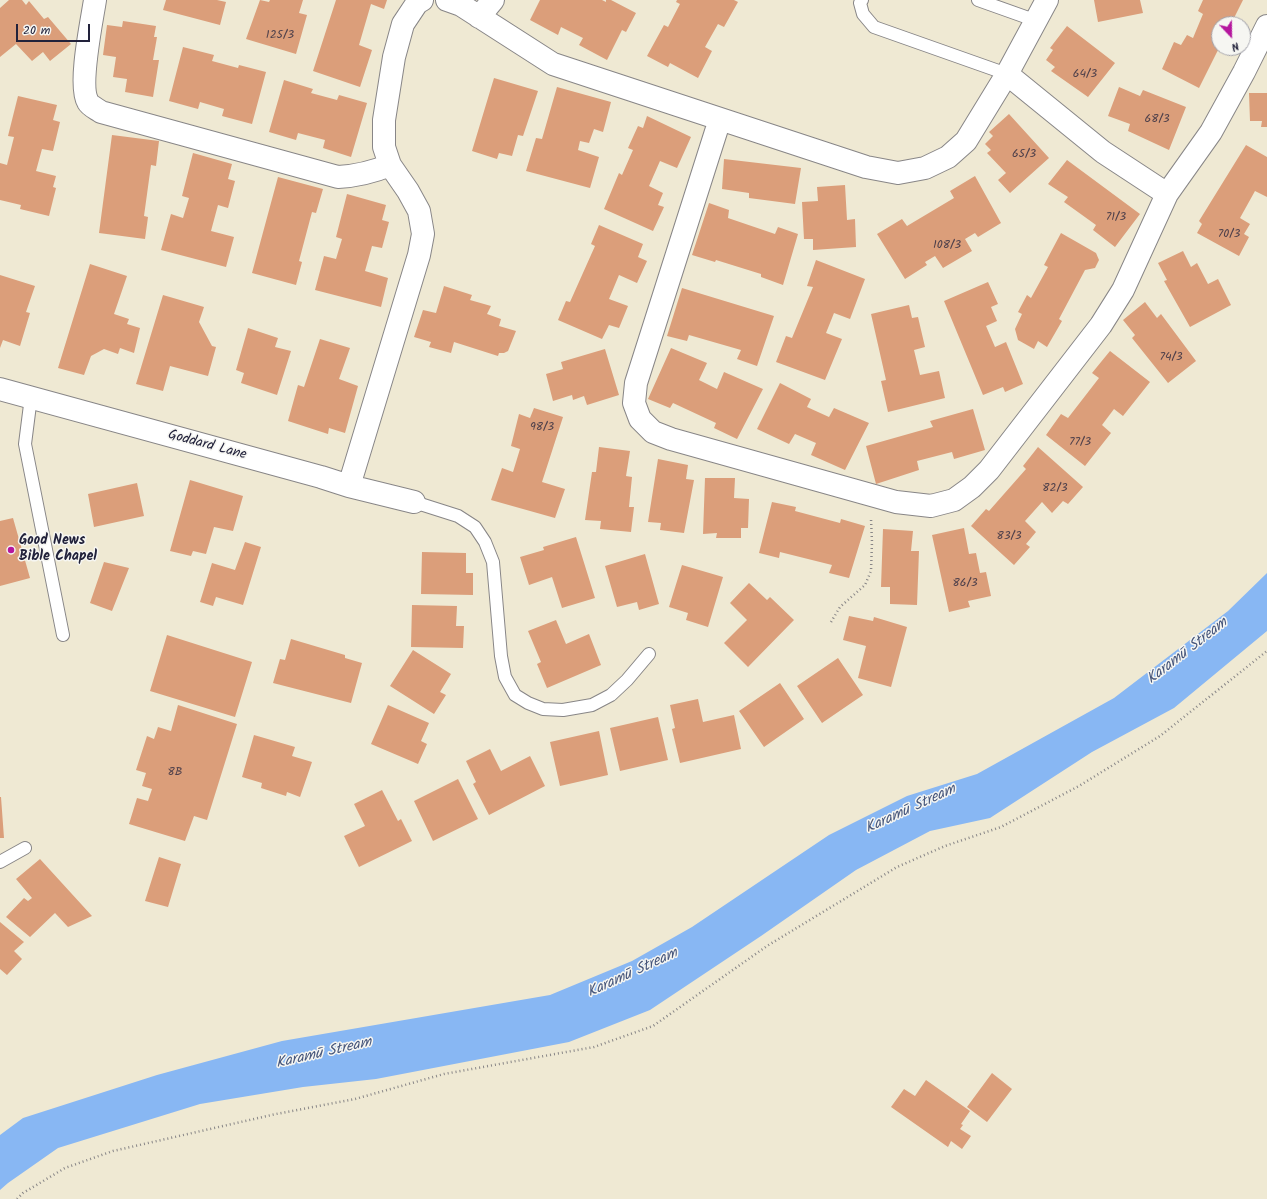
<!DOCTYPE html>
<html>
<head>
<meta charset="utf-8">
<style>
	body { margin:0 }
	#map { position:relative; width:1267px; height:1199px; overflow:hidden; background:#efe9d3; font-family:Kalam,sans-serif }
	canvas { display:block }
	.north { position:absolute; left:1211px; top:16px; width:40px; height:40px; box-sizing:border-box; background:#f6f6f2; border:1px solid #a1a1a9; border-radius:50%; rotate:158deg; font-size:11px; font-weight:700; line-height:16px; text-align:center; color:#22223b }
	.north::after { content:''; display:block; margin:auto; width:14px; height:18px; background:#b5179e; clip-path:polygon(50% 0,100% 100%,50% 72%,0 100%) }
	.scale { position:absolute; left:16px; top:24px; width:74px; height:18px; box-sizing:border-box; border:2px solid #22223b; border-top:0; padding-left:5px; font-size:12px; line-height:14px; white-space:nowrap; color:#22223b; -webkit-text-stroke:3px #f6f6f2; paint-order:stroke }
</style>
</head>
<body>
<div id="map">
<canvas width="1267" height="1199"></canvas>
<div class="north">N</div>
<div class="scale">20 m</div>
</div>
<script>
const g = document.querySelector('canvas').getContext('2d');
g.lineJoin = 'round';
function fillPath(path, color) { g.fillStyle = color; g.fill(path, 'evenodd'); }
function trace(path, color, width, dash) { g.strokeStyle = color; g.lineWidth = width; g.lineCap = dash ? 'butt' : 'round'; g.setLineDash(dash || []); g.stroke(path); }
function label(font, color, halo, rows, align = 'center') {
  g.font = font + ' Kalam,sans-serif'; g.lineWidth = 3; g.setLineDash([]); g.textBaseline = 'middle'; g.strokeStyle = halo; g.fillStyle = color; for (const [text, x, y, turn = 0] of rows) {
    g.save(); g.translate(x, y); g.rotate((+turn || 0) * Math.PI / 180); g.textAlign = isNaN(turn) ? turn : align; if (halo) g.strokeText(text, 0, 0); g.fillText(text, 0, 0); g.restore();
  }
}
fillPath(new Path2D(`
	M1267 573V631L1174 708 1092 752 990 818 930 831 856 870 761 936 650 1010 569 1042 376 1079 303 1087 200 1104 58 1148 8 1183 0 1190V1135L23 1118 157 1075 282 1041 550 995 632 961 692 927 829 835 907 796 977 774 1114 698 1228 611Z`), '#88b7f3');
fillPath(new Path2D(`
	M9 0H22L26 5 29 1 44 19 48 17 71 44 50 61 43 52 32 61 16 44 0 57V8Z
	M166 0H217L226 2 220 25 163 10Z
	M260 0 269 2 270 0H303L299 13 307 15 296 54 246 39Z
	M336 0H387L384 9 371 4 359 45 372 50 360 87 313 71Z
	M540 0H602L606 2V0H611L636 13 626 32 622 30 607 60 579 45 583 38 561 27 558 35 530 20Z
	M677 0H734L738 2 724 27 718 24 705 47 712 51 698 78 670 63 668 67 647 56 664 25 668 27 680 4 676 2Z
	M1094 0H1140L1143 13 1098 22Z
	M1203 0H1243L1231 24H1219V48L1199 88 1162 69 1174 42 1181 45 1187 35 1193 38 1203 14 1198 11Z
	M123 21 156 26 154 37H157L153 60H159L153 97 125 92 127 79 113 77 116 57 103 55 107 25 122 27Z
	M1067 26 1115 63 1088 97 1051 71 1055 67 1046 60 1053 50 1050 48Z
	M183 47 214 55 212 61 238 68 239 65 266 72 252 124 222 116 224 109 200 102 198 109 169 101Z
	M494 78 538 91 523 136 518 135 512 156 499 153 497 159 472 151Z
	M284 80 313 89 311 93 337 100 339 95 367 103 351 157 323 148 325 140 298 133 296 140 269 132Z
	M557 87 611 102 603 132 594 129 589 143 580 141 578 150 599 157 590 188 526 171 536 138 542 139Z
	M1119 87 1140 96 1143 90 1186 107 1169 150 1128 131 1130 124 1108 116Z
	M1249 93H1267V127H1261L1262 121H1250Z
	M18 96 57 105 53 120 60 122 53 151 42 149 36 171 56 176 53 187 56 188 49 216 20 209 21 205 0 200V163L7 165 14 137 8 136Z
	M1009 114 1049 158 1010 193 998 180 1006 173 987 153 991 150 985 144 993 136 989 132Z
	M647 116 691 137 677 168 660 161 649 186 663 193 658 205 664 207 653 231 604 209 619 173 622 175 633 150 628 148 638 126 643 128Z
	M112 135 159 141 156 166 151 165 144 216 148 217 145 239 99 233Z
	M1246 145 1267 157V197L1255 191 1240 218 1250 224 1244 234 1249 237 1239 256 1197 233 1202 224 1199 221Z
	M193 153 232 164 228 179 235 181 228 208 218 205 211 231 234 237 226 267 161 250 171 214 183 218 189 198 182 196Z
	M724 159 801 168 795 204 749 198V193L722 189Z
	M1067 160 1140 214 1115 247 1093 230 1096 225 1064 202 1068 197 1048 184Z
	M975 176 1001 223 978 237 975 233 965 239 972 251 943 268 935 256 925 262 927 265 905 279 877 234 902 219 907 226 954 198 950 191Z
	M278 177 323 189 316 213 312 212 299 261 302 262 296 285 252 273Z
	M845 185 847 220 855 219 856 247 813 250V239H804L802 202 818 201 817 187Z
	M347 194 386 205 382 220 389 222 382 248 372 246 365 271 388 278 381 307 315 290 324 256 336 259 342 239 336 237Z
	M709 203 729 210 728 218 775 234 778 227 798 234 783 285 761 277V274L716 260 715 262 692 255Z
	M599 225 643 244 638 257 647 261 637 283 619 275 609 299 628 306 619 328 609 325 602 339 558 320 566 301 570 302 595 246 591 244Z
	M1061 233 1096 253 1099 260 1095 268 1085 270 1059 319 1062 321 1047 347 1038 341 1034 349 1018 340 1015 329 1022 314 1018 312 1027 295 1031 298 1048 267 1044 265Z
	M1183 251 1191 267 1197 263 1208 284 1218 279 1231 305 1190 327 1164 281 1167 280 1158 263Z
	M816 260 865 279 850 319 834 313 826 333 842 339 825 380 776 362 786 336 792 338 813 287 807 286Z
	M90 264 127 276 114 314 129 319 127 324 140 328 134 353 120 348 118 354 104 349 91 356 84 375 58 368Z
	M0 275 35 286 26 312 30 313 20 346 3 340 0 348Z
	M988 282 998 304 991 307 997 321 986 326 995 347 1006 342 1023 384 1005 392 1003 387 983 395 944 301Z
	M444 286 472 295 470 300 491 306 487 314 501 319 499 326 516 331 508 351 504 353H499L498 356 454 342 451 353 429 347 431 342 414 337 423 310 436 313Z
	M682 288 774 316 757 366 737 359 741 350 689 335 687 341 667 336Z
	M163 295 204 307 199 322 212 346 216 347 208 376 170 366 163 391 136 384Z
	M1145 302 1157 318 1161 314 1196 361 1168 383 1132 338 1135 335 1123 320Z
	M909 305 912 318 918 317 925 347 914 350 920 375 939 371 945 398 888 412 881 381 886 380 871 314Z
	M248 328 278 338 275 347 291 351 277 395 241 383 244 373 236 370Z
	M320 339 350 348 339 379 358 386 345 433 329 428 328 434 288 421 298 385 304 387Z
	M671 348 707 363 699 380 717 389 724 372 763 389 737 439 714 428 716 423 673 403 670 408 648 399Z
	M605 349 619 395 587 405 584 396 573 400 572 395 553 401 546 374 563 369 561 362Z
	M1110 351 1150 382 1123 416 1114 409 1102 425 1111 433 1085 466 1046 435 1061 414 1068 418 1099 378 1092 373Z
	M780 383 811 399 807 407 829 417 834 408 869 423 845 470 811 455 816 443 795 434 789 444 757 429Z
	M534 408 563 417 542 482 565 489 555 518 491 500 502 468 513 472 520 449 511 446 519 414 530 418Z
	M973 409 985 450 954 459 952 452 917 461 919 470 876 484 866 446 933 427 930 421Z
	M599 447 630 451 626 476 632 477 629 507H634L631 532 600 529 601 521 585 520 592 472H596Z
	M1038 447 1083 487 1068 504 1063 501 1052 513 1042 502 1025 521 1036 532 1026 544 1030 547 1014 565 971 526 986 509 989 511 1026 469 1023 466Z
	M658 459 688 465 686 479 694 480 684 533 660 530 661 523 648 522Z
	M705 478H735L734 498 749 499 748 528H741V538H716L717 533 703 534Z
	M190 480 243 496 233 531 214 527 206 554 193 551 191 556 170 551Z
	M137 483 144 516 94 527 88 494Z
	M772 502 796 507 795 511 840 523 841 519 865 526 849 578 829 573 832 565 780 552 779 558 759 553Z
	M13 518 30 578 0 586V521Z
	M964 528 969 554 976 553 980 573 986 572 991 596 968 601 970 607 949 612 932 535Z
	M883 529 913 531 911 551H919L917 605 890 604V587H881Z
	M576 537 595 598 562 608 552 577 529 585 520 557 544 550 543 547Z
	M245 542 261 547 243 605 216 597 213 606 200 602 212 563 235 570Z
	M422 552 466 553V573H473V595L421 594Z
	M645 554 659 604 639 610 637 602 617 607 605 566Z
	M104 562 129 568 112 611 90 603Z
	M682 565 723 577 708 627 686 620 688 613 669 607Z
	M749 583 767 600 770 597 794 620 748 667 724 643 747 620 730 603Z
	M412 605 457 606 456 626H464L463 648 411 647Z
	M849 616 873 621 874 617 907 627 891 687 858 678 866 646 843 640Z
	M556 620 566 644 589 634 601 665 547 688 537 664 541 662 528 631Z
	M167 635 252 662 235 717 150 691Z
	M291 639 345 655V658L362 663 351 703 273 683 280 659 285 660Z
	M413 650 451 674 440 692 446 695 434 714 390 686Z
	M838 658 863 695 822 723 797 686Z
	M780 683 804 719 764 747 739 711Z
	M698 699 703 722 734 715 741 749 680 763 672 729 675 728 670 705Z
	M178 705 237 724 207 820 194 816 185 841 129 824 137 798 148 801 152 789 142 786 146 773 136 770 147 736 154 739 158 727 171 731Z
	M388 705 429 723 421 741 427 744 418 764 371 744Z
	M658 717 668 760 620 771 610 728Z
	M599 731 608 775 560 786 550 742Z
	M254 735 295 747 292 756 312 762 300 797 287 792 286 796 261 788 262 783 242 777Z
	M490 749 501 771 530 756 545 786 489 815 473 784 476 782 466 761Z
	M458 779 478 819 433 841 414 801Z
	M382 790 398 821 401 819 412 841 359 867 344 836 365 826 354 804Z
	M0 797H1L4 838H0Z
	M159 857 181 864 168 907 145 901Z
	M40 859 92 916 68 927 55 913 30 937 6 917 24 898 28 901 32 898 16 879Z
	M0 922 24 942 14 951 22 959 7 975 0 969Z
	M992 1073 1012 1089 987 1122 967 1107Z
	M926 1080 970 1111 961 1124 963 1125 960 1129 971 1136 962 1149 951 1141 948 1147 891 1107 904 1089 915 1096Z`), '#db9e7a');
const service = new Path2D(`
	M862 0 860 3 863 14 874 27 1007 74
	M978 0 1037 21
	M31 397 25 444 63 635
	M414 502 458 516 475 527 485 542 493 562 501 656 505 677 515 695 528 703 543 709 563 710 592 705 611 695 627 680 649 654
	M0 862 25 848`);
const minor = new Path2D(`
	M95 0C92 20 78 86 88 102 90 106 97 109 101 112L338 177C357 176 373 172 390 165
	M447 0 461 5 553 64 866 167 898 173 925 168 948 157 966 141 1007 74 1047 0
	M479 17 493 0
	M1007 74 1103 152 1167 194
	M720 119 636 383 634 403 640 419 653 432 671 439 896 502 931 506 954 500 972 487 989 470 1101 325 1123 290 1167 194 1211 132 1244 72 1267 26
	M0 389 321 477 349 486 414 502
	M349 486 419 255 423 234 419 211 408 191 390 165 384 147V120L394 57 403 24 417 3 422 0`);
trace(service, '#888687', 14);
trace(minor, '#888687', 24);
trace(new Path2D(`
	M831 622 840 607 865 585 871 571 872 542 871 519
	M17 1199 23 1193 65 1168 113 1151 276 1114 355 1099 444 1074 594 1047 653 1026 767 946 897 867 945 846 1001 827 1079 786 1160 736 1267 651`), '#888687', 2.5, [1, 3]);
trace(service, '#fff', 12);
trace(minor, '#fff', 22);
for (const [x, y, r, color] of [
	[11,550,4,"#b5179e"]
]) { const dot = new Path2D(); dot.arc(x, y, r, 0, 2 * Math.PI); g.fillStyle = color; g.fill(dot); trace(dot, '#f6f6f2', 1.5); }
label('12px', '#50414b', null, [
	["125/3",280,36],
	["64/3",1085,75],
	["68/3",1157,120],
	["65/3",1024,155],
	["71/3",1116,218],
	["70/3",1229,235],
	["108/3",947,246],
	["74/3",1171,358],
	["98/3",542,428],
	["77/3",1080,443],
	["82/3",1055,489],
	["83/3",1009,537],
	["86/3",965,584],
	["8B",175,773]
]);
label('14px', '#22223b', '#f6f6f2', [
	["Goddard Lane",207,446,15]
]);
label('bold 14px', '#22223b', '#f6f6f2', [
	["Good News",19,542],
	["Bible Chapel",19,558]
], 'left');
label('italic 15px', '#46567b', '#f6f6f2', [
	["Karamū Stream",1188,652,-38],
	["Karamū Stream",911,810,-25],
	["Karamū Stream",633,974,-25],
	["Karamū Stream",324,1054,-13]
]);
</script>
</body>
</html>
